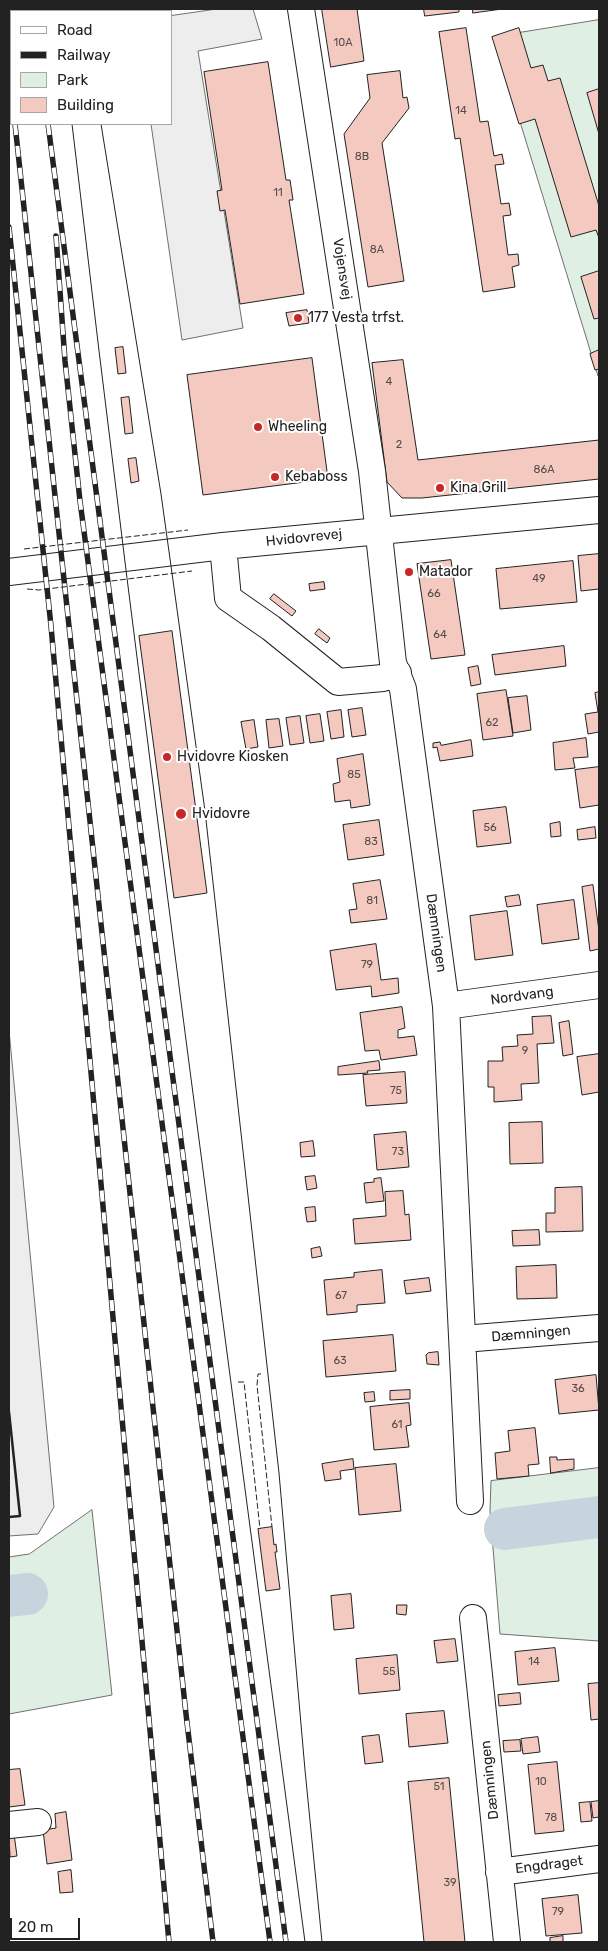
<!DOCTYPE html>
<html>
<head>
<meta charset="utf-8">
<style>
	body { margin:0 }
	#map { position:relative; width:608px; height:1951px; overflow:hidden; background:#fff; font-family:Rubik,sans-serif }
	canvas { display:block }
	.frame { position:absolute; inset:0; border:10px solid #222; pointer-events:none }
	.legend { position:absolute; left:10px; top:10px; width:162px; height:115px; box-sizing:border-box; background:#fff; border:1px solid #a7a7a7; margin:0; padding:6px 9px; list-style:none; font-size:15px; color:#222 }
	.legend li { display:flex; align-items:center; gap:10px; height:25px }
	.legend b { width:25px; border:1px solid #a7a7a7 }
	.scale { position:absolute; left:10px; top:1918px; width:70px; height:22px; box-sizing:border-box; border:2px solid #222; border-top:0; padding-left:6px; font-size:15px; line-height:18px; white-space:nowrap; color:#222; -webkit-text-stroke:4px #fff; paint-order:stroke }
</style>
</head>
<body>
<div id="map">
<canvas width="608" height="1951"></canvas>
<div class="frame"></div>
<ul class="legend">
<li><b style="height:6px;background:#fff"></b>Road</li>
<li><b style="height:6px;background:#222"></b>Railway</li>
<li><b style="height:14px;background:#e0efe3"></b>Park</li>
<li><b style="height:14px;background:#f3c9c0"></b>Building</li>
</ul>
<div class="scale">20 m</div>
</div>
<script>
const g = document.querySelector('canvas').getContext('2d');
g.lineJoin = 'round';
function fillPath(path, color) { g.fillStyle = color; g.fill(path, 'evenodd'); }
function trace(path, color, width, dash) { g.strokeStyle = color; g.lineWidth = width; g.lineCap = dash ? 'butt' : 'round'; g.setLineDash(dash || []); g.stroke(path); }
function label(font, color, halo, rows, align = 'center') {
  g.font = font + ' Rubik,sans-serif'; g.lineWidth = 4; g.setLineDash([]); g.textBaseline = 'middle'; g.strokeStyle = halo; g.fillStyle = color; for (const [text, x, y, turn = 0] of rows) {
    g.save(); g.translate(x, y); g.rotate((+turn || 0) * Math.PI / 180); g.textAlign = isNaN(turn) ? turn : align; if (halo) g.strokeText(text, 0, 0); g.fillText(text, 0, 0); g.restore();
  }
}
const green = new Path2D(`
	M599 20V376H598L494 37Z
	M599 1468V1641L500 1634 490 1511 491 1481Z
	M92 1510 112 1695 9 1714V1557L29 1554Z`);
fillPath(green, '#e0efe3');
trace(green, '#6f6f6f', 1);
const parking = new Path2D(`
	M217 9H253L262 39 198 51 243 328 182 340 151 124H171V16Z
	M9 1030 54 1507 38 1534 9 1536Z`);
fillPath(parking, '#ededed');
trace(parking, '#6f6f6f', 1);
trace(new Path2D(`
	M505 1529 599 1517
	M9 1596 27 1594`), '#c7d3dd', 42);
const building = new Path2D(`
	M322 9H357L364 61 331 67Z
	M424 9H459V12L425 16Z
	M473 9H502L473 13Z
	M466 28 480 122 488 121 494 156 502 154 504 164 495 165 501 204 509 203 511 215 503 216 508 255 518 254 519 265 512 267 515 287 483 292 460 138 455 139 439 32Z
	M519 28 531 68 543 65 548 81 560 78 599 206V238L596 230 571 237 535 119 519 124 492 37Z
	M268 62 286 180H290L293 200H289L304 294 240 304 225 210 220 211 217 191 222 190 204 72Z
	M400 71 403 98 407 97 409 108 382 143 404 281 368 287 344 134 370 98 367 75Z
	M599 89V134L587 93Z
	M599 271V318L594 319 581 277Z
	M307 310 309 323 289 326 286 313Z
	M123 347 126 373 118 374 115 348Z
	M599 350V369L595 370 590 354Z
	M312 358 328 479 203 495 187 375Z
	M403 360 418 460 599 440V479L422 498H402L387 482 372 363Z
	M129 397 133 433 125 434 121 398Z
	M136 458 139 481 131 483 128 459Z
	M599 554V589L581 591 578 556Z
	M451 560 465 655 431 659 417 564Z
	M573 561 577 602 500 609 496 569Z
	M324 582 325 589 310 591 309 584Z
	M274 594 296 611 292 616 270 599Z
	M319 629 330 638 327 643 315 634Z
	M172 631 207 893 174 898 139 636Z
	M564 646 566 666 495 675 492 655Z
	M478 666 481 684 471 686 468 668Z
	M506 690 513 736 483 740 477 694Z
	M599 692V732L588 734 585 714 598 712 595 693Z
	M527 696 531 730 513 733 508 698Z
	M362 708 366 735 352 737 348 710Z
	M341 710 344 737 331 739 327 712Z
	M320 714 324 741 310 743 306 716Z
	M300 716 304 743 290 745 286 718Z
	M279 719 283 746 269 748 266 720Z
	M254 720 258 747 246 749 241 722Z
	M586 738 588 757 573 758 575 768 555 770 553 743Z
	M471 740 473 756 440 761 437 747 433 748V743L440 742 441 745Z
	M363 754 370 805 351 808 350 800 335 802 333 784 340 782 337 759Z
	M599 767V805L580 808 575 770Z
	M506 807 511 843 477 847 473 811Z
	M379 820 384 855 348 860 343 825Z
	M560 822 561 836 551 837 550 824Z
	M595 827 596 838 578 840 577 830Z
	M380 880 387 919 351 923 349 910 357 909 353 884Z
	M593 885 599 931V949L590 951 582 887Z
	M519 895 521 905 507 907 505 897Z
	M574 900 579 939 542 944 537 905Z
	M507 911 513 955 475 960 470 916Z
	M376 944 381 980 398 978 399 993 372 997 371 986 336 990 330 951Z
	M402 1007 405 1028 398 1030V1038L414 1036 417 1055 381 1060 379 1050 365 1051 360 1013Z
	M551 1016 554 1043 537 1044 539 1083 521 1084 522 1100 494 1102V1087H488V1061H503L502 1047 518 1046 517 1035 533 1034 532 1017Z
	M569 1021 573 1054 563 1056 559 1023Z
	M599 1054V1092L582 1095 577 1057Z
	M379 1061 380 1070 367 1071 368 1073 338 1075V1067Z
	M405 1072 407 1103 366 1106 363 1075Z
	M542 1122 543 1163 510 1164 509 1123Z
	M406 1132 409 1167 377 1170 374 1135Z
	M313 1141 315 1156 301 1157 300 1143Z
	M315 1176 317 1188 307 1190 305 1177Z
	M381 1178 384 1201 366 1203 364 1183 374 1182V1179Z
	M582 1187 583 1231 546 1232V1213H555V1188Z
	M403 1191 405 1215 409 1214 411 1240 355 1244 353 1219 386 1216 385 1192Z
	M315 1207 316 1221 307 1222 305 1208Z
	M539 1230 540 1245 513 1246 512 1231Z
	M320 1247 322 1256 312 1258 311 1249Z
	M556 1265 557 1298 517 1299 516 1267Z
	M382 1270 385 1303 357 1305V1312L327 1315 324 1280 354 1277V1273Z
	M429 1278 431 1291 406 1294 404 1281Z
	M393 1335 396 1371 326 1377 323 1341Z
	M438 1352 439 1365 427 1364 426 1355 428 1353Z
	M596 1375 599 1410 559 1414 555 1380Z
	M410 1390V1399L390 1400V1391Z
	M374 1392 375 1401 365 1402 364 1393Z
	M409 1403 411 1425 406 1426 409 1447 374 1450 370 1407Z
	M535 1428 539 1464 528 1465 529 1476 497 1479 495 1453 510 1451 508 1431Z
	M550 1457H557V1460L574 1459V1469L551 1473Z
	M353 1459 354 1469 340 1471 341 1479 325 1481 322 1464Z
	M396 1464 401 1511 359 1515 355 1468Z
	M272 1527 274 1545 276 1544 277 1552H275L280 1589 266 1591 258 1529Z
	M351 1594 354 1628 334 1630 331 1596Z
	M397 1605H407L406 1615 397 1614Z
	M455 1639 458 1661 437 1663 434 1641Z
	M555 1648 559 1681 518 1685 515 1652Z
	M397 1655 400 1690 359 1694 356 1659Z
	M599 1683V1719L591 1720 588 1684Z
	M520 1693 521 1704 499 1706 498 1695Z
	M444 1711 448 1743 409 1747 406 1714Z
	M379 1735 383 1762 365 1764 362 1737Z
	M538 1737 540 1752 523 1754 521 1739Z
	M520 1740 521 1751 504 1752 503 1741Z
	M557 1762 564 1831 535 1834 528 1765Z
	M20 1769 25 1805 9 1807V1770Z
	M449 1778 465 1942H424L408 1782Z
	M599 1801V1817L593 1818 591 1802Z
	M590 1802 592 1821 581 1822 579 1803Z
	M66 1812 72 1860 47 1864 43 1830 56 1828 55 1814Z
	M14 1834 17 1856 10 1857 9 1835Z
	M71 1870 73 1892 60 1893 58 1872Z
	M578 1895 582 1933 546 1936 542 1899Z
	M563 1936V1942H550V1938Z`);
fillPath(building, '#f3c9c0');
trace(building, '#222', 1);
const minor = new Path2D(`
	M301 9 372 471 393 663 403 689 446 1006 470 1501
	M223 546 228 598 271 628 338 682 383 678 398 673
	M9 572 223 546 599 510
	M446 1006 599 985
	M463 1339 599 1328
	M473 1618 507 1942
	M9 1825 38 1822
	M499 1872 599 1859`);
trace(minor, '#222', 28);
trace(minor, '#fff', 26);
trace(new Path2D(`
	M59 9V11
	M84 9V11
	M72 124C143 731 225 1336 305 1942
	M101 124 161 494 205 811 279 1473 305 1770 322 1942`), '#222', 1);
const rail = new Path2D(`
	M33 9V11
	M9 68 11 91
	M15 124 186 1714 213 1942
	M48 124 286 1942
	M9 227 51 626 169 1942
	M56 236 65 361 80 501 270 1942`);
trace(rail, '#222', 5.5);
trace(rail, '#fff', 4, [11]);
trace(new Path2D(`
	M24 549 188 530
	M27 589 39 590 192 571
	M261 1374H258L257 1385 272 1527
	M238 1382H244L260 1529`), '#222', 1, [6, 2.5]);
trace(new Path2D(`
	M9 1412 20 1516 9 1517`), '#222', 2.5);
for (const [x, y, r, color] of [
	[298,318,5,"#c62828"],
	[258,427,5,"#c62828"],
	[275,477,5,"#c62828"],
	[440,488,5,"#c62828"],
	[409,572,5,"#c62828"],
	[167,757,5,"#c62828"],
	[181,814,6,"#c62828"]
]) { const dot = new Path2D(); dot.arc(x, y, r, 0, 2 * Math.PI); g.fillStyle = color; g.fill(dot); trace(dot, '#fff', 2); }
label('11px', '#564c4a', null, [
	["10A",343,43],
	["14",461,111],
	["8B",362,157],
	["11",278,193],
	["8A",377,250],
	["4",389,382],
	["2",399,445],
	["86A",544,470],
	["49",539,579],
	["66",434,594],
	["64",440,635],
	["62",492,723],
	["85",354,775],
	["56",490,828],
	["83",371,842],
	["81",372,901],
	["79",367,965],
	["9",525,1051],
	["75",396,1091],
	["73",398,1152],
	["67",341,1296],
	["63",340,1361],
	["36",578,1389],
	["61",397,1425],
	["14",534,1662],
	["55",389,1672],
	["10",541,1782],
	["51",439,1787],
	["78",551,1818],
	["39",450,1883],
	["79",558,1912]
]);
label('14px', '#222', '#fff', [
	["Vojensvej",342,269,81],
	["Hvidovrevej",304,538,-6],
	["Dæmningen",436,933,82],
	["Nordvang",522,996,-8],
	["Dæmningen",531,1334,-5],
	["Dæmningen",490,1780,-96],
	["Engdraget",549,1865,-7]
]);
label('14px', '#222', '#fff', [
	["177 Vesta trfst.",308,318],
	["Wheeling",268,427],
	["Kebaboss",285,477],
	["Kina Grill",450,488],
	["Matador",419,572],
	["Hvidovre Kiosken",177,757],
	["Hvidovre",192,814]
], 'left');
</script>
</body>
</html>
